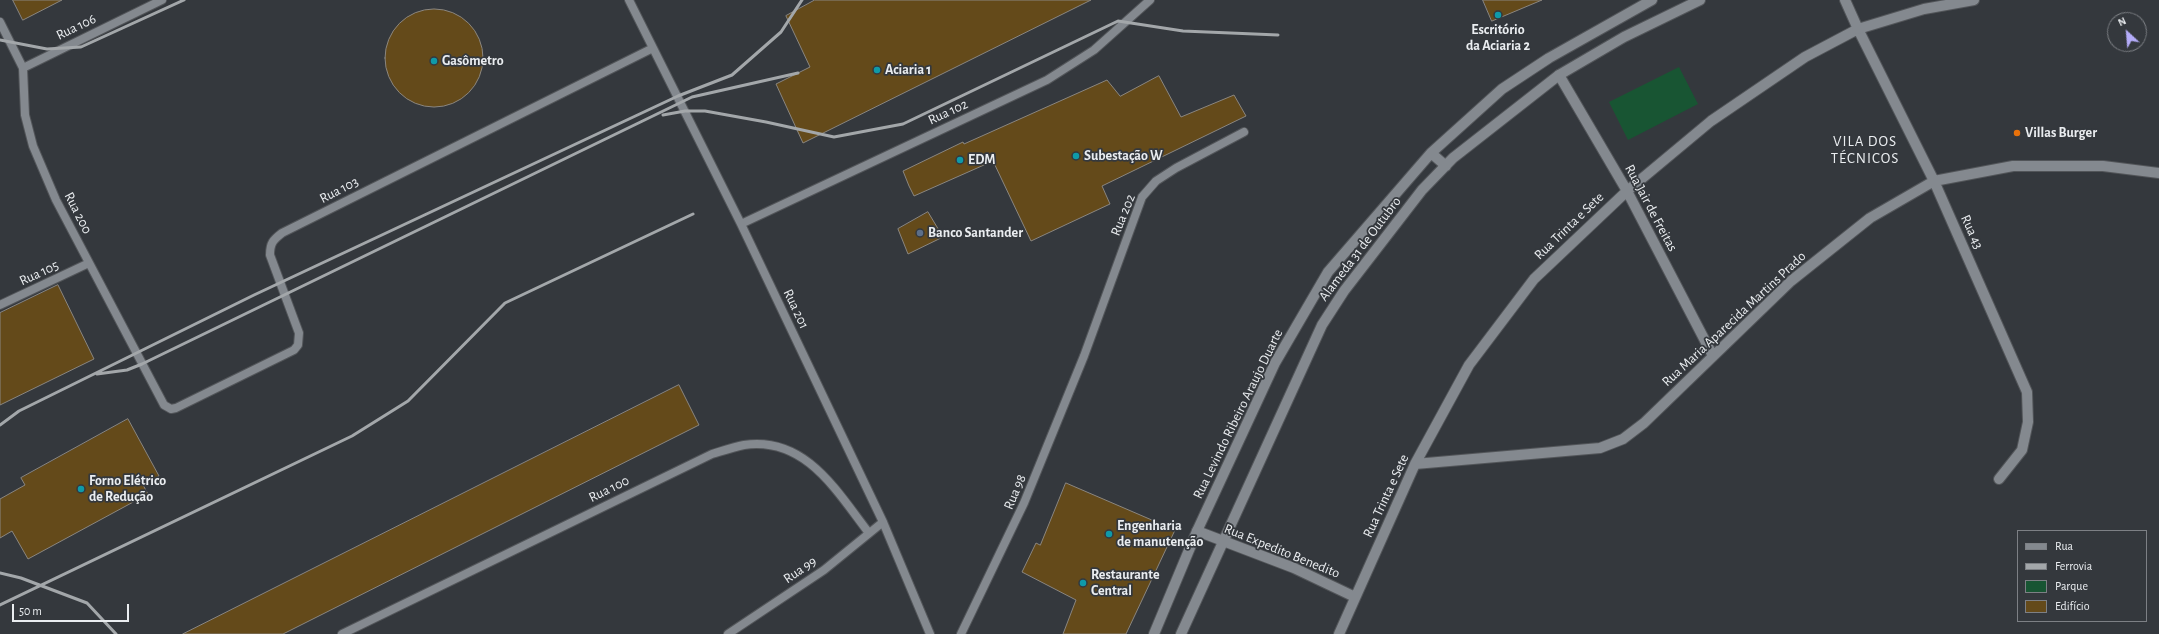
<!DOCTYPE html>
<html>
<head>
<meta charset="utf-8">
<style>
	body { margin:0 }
	#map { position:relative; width:2159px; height:634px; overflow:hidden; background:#34383d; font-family:"Alegreya Sans",sans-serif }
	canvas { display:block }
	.legend { position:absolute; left:2017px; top:530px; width:130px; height:92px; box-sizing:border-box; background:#34383d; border:1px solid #7d8085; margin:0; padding:5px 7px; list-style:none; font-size:12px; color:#eaedf0 }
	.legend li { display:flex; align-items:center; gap:8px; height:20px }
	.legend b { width:20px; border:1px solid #7d8085 }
	.north { position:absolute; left:2107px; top:12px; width:40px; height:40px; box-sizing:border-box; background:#34383d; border:1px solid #7d8085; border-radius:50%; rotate:334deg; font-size:11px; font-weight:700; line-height:16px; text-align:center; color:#eaedf0 }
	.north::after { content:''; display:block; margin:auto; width:14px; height:18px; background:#b4acf9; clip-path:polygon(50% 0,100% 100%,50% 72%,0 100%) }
	.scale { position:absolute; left:12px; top:604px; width:117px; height:18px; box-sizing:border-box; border:2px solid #eaedf0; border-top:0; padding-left:5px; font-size:12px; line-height:14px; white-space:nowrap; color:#eaedf0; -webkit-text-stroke:3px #34383d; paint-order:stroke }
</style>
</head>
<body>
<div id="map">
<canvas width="2159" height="634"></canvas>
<ul class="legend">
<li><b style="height:5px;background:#84898f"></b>Rua</li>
<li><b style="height:5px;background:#a3a7aa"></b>Ferrovia</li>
<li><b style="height:11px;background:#185533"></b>Parque</li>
<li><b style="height:11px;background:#644a1a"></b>Edifício</li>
</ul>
<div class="north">N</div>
<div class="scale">50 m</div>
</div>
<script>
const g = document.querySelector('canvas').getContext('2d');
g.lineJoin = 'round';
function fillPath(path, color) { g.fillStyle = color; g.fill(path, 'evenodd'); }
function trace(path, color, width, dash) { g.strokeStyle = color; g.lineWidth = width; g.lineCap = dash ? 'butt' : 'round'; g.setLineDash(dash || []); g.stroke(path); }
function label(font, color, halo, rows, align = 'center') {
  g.font = font + ' "Alegreya Sans",sans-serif'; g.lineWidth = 3.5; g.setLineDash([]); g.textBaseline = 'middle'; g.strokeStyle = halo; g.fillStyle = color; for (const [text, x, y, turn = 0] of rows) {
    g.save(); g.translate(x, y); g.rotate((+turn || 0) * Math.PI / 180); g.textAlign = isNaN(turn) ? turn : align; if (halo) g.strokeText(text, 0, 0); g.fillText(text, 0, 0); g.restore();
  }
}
fillPath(new Path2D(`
	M1679 67 1698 104 1628 140 1609 102Z`), '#185533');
const building = new Path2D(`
	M13 0H62L23 20Z
	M815 0H1091L803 143 776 84 810 67 786 16Z
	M1483 0H1542L1492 21Z
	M385 58a49 49 0 1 1 98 0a49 49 0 1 1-98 0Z
	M1159 76 1181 117 1234 95 1246 116 1102 186 1110 204 1031 241 993 161 914 196 909 186 903 171 963 142 964 144 1107 80 1120 96Z
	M928 212 943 237 908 254 898 229Z
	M58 285 94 359 0 405V313Z
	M679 385 699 425 283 634H183Z
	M128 419 159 476 143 485 148 494 28 559 12 531 0 538V499L25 485 21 478Z
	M1066 483 1175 530 1126 634H1063L1076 600 1022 572 1036 543 1040 545Z`);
fillPath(building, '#644a1a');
trace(building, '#8a8680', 1);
const lane = new Path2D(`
	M629 0 741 224 883 522 930 634
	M0 22 23 68 25 115 33 146 56 200 164 405 171 409 176 408 294 350 298 345 299 333 270 255C270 243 273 240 282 233L653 48
	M23 68 162 0
	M741 224 1047 80 1094 50 1150 0
	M0 305 89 263
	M342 634 712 454C722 451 734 447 744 445 806 436 837 492 869 533
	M728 634 824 570 883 522
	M961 634 1024 503 1084 356 1142 197 1156 181 1176 168 1244 132`);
const street = new Path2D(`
	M1559 75 1627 191 1713 356
	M1415 464 1600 448 1623 439 1644 423 1791 281 1870 218 1934 181 2013 166H2103L2159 173
	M1197 531 1294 568 1355 597
	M1339 634 1415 464 1469 365 1534 279 1627 191 1711 121 1805 57 1858 29 1934 181 2027 392 2028 422 2022 450 1999 479`);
const secondary = new Path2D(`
	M1845 0 1858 29 1924 9 1974 0
	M1431 153 1446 166
	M1154 634 1197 531 1275 363 1328 272 1431 153 1502 89 1549 58 1652 0
	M1181 634 1322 325 1344 291 1422 190 1453 158 1559 75 1624 37 1700 0`);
trace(lane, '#525559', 10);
trace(street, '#525559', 12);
trace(secondary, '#525559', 12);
trace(lane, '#84898f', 8);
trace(street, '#84898f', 10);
trace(secondary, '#84898f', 10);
trace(new Path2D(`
	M0 40 47 49 81 47 184 0
	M663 115 685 111H705L766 122 834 137 903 124 1118 21 1183 31 1278 35
	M97 374 127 370 142 364 692 97 798 73
	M0 425 19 411 254 295 678 96 732 75 781 32 802 0
	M0 573 21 578 87 603 116 634
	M0 605 352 436 408 401 505 303 693 214`), '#a3a7aa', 3);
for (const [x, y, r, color] of [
	[1498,15,4,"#0f9aa8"],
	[434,61,4,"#0f9aa8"],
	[877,70,4,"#0f9aa8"],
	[2017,133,4,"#e8710a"],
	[1076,156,4,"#0f9aa8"],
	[960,160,4,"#0f9aa8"],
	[920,233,4,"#5c6f8a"],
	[81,489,4,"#0f9aa8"],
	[1109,534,4,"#0f9aa8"],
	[1083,583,4,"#0f9aa8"]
]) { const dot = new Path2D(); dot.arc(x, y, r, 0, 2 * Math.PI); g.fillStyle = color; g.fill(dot); trace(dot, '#34383d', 1.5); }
label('14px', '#eaedf0', '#34383d', [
	["Rua 106",76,27,-26],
	["Rua 102",948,112,-25],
	["Rua 103",339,190,-27],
	["Rua Jair de Freitas",1651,208,62],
	["Rua 200",78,213,63],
	["Rua 202",1123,215,-68],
	["Rua Trinta e Sete",1569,226,-44],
	["Rua 43",1972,232,66],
	["Alameda 31 de Outubro",1360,249,-53],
	["Rua 105",39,273,-25],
	["Rua 201",796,309,65],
	["Rua Maria Aparecida Martins Prado",1734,319,-43],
	["Rua Levindo Ribeiro Araujo Duarte",1238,414,-64],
	["Rua 100",609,489,-26],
	["Rua 98",1015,492,-67],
	["Rua Trinta e Sete",1386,496,-65],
	["Rua Expedito Benedito",1282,551,22],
	["Rua 99",800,570,-34]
]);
label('bold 14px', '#eaedf0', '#34383d', [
	["Escritório",1498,30,"center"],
	["da Aciaria 2",1498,46,"center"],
	["Gasômetro",442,61],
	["Aciaria 1",885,70],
	["Villas Burger",2025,133],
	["Subestação W",1084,156],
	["EDM",968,160],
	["Banco Santander",928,233],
	["Forno Elétrico",89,481],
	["de Redução",89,497],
	["Engenharia",1117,526],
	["de manutenção",1117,542],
	["Restaurante",1091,575],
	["Central",1091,591]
], 'left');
g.letterSpacing = '1px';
label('15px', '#eaedf0', '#34383d', [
	["VILA DOS",1865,141],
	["TÉCNICOS",1865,158]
]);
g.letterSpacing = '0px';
</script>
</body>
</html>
